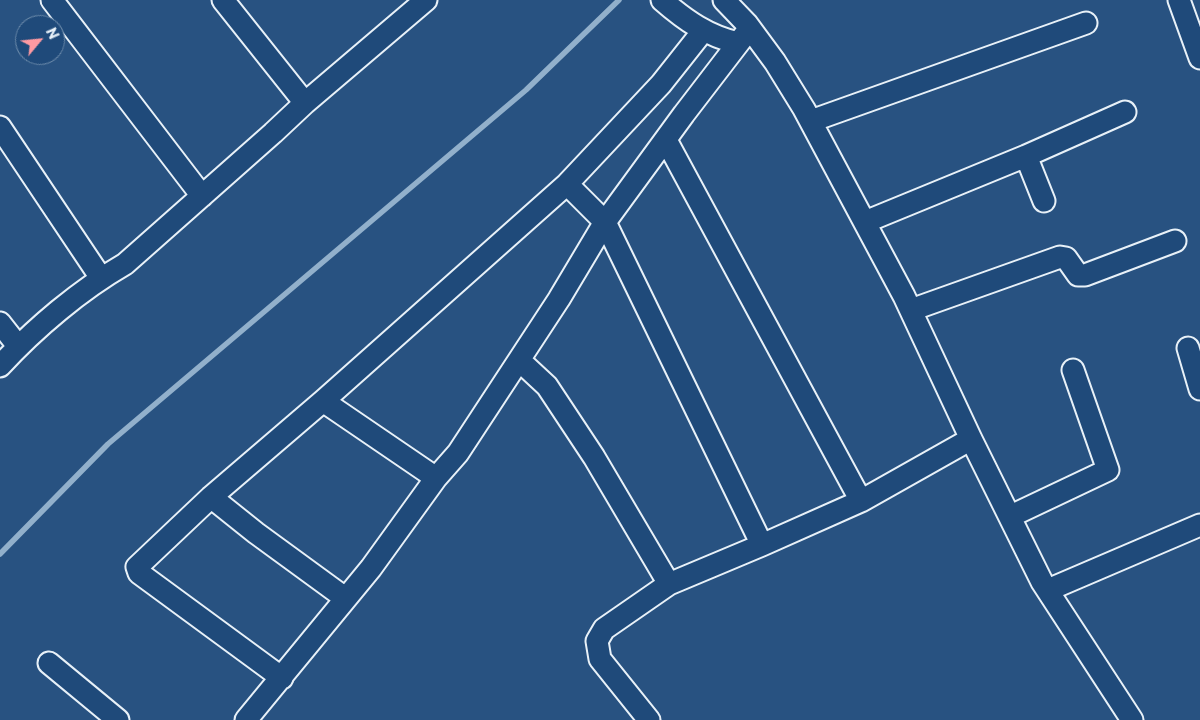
<!DOCTYPE html>
<html>
<head>
<meta charset="utf-8">
<style>
	body { margin:0 }
	#map { position:relative; width:1200px; height:720px; overflow:hidden; background:#285281; font-family:"Playpen Sans",sans-serif }
	canvas { display:block }
	.north { position:absolute; left:15px; top:15px; width:50px; height:50px; box-sizing:border-box; background:#1f4a7a; border:1px solid #6f8dac; border-radius:50%; rotate:62deg; font-size:14px; font-weight:700; line-height:20px; text-align:center; color:#e8f1f8 }
	.north::after { content:''; display:block; margin:auto; width:18px; height:22px; background:#ff9aa2; clip-path:polygon(50% 0,100% 100%,50% 72%,0 100%) }
</style>
</head>
<body>
<div id="map">
<canvas width="1200" height="720"></canvas>
<div class="north">N</div>
</div>
<script>
const g = document.querySelector('canvas').getContext('2d');
g.lineJoin = 'round';
function trace(path, color, width, dash) { g.strokeStyle = color; g.lineWidth = width; g.lineCap = dash ? 'butt' : 'round'; g.setLineDash(dash || []); g.stroke(path); }
trace(new Path2D(`
	M0 554 108 444 526 90 619 0`), '#92b0cb', 5.5);
const minor = new Path2D(`
	M52 0 202 196
	M223 0 305 103
	M662 0C686 21 708 36 738 43
	M724 0 747 24 775 62 804 109 904 296 971 439 1042 582 1132 720
	M1179 0 1200 58
	M811 121 1086 23
	M0 127 101 278
	M666 140 861 501
	M1026 156 1044 201
	M567 184 605 222 762 545
	M865 222 1026 156 1125 112
	M911 310 1060 257 1066 258 1078 275H1085L1175 241
	M0 323 18 346
	M1188 348 1200 389
	M519 360 547 386 594 457 669 584
	M0 366C35 328 80 290 125 264L273 133 305 103 426 0
	M323 401 436 478
	M211 497 256 533 345 598
	M1011 516 1108 470 1073 370
	M1048 590 1200 525
	M49 663 118 720
	M282 678 139 573 137 567 211 497 323 401 567 184 661 84 703 31
	M246 720 371 568 436 478 458 453 559 299 605 222 684 114 750 28
	M649 720 600 659 597 641 604 629 669 584 762 545 861 501 971 439`);
trace(minor, '#e8f1f8', 25);
trace(minor, '#1f4a7a', 21);
</script>
</body>
</html>
